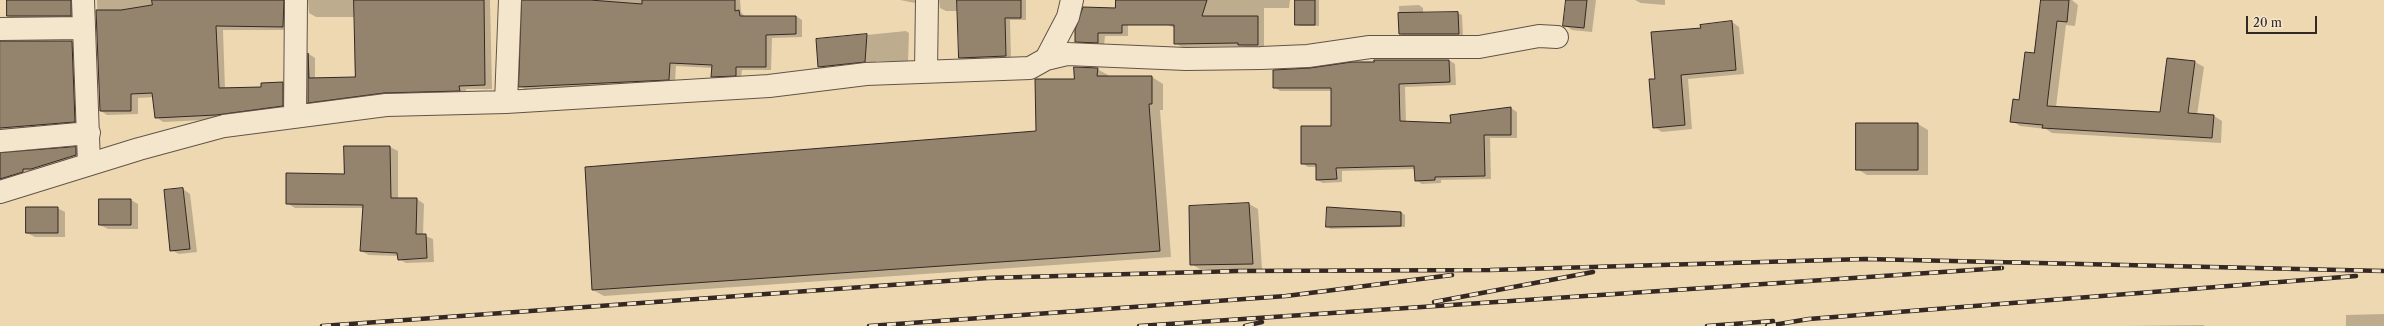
<!DOCTYPE html>
<html>
<head>
<meta charset="utf-8">
<style>
	body { margin:0 }
	#map { position:relative; width:2384px; height:326px; overflow:hidden; background:#eed8b2; font-family:"Libre Caslon Text",serif }
	canvas { display:block }
	.scale { position:absolute; left:2246px; top:16px; width:71px; height:18px; box-sizing:border-box; border:2px solid #342823; border-top:0; padding-left:5px; font-size:12px; line-height:14px; white-space:nowrap; color:#342823; -webkit-text-stroke:3px #f4e6cd; paint-order:stroke }
</style>
</head>
<body>
<div id="map">
<canvas width="2384" height="326"></canvas>
<div class="scale">20 m</div>
</div>
<script>
const g = document.querySelector('canvas').getContext('2d');
g.lineJoin = 'round';
function fillPath(path, color) { g.fillStyle = color; g.fill(path, 'evenodd'); }
function trace(path, color, width, dash) { g.strokeStyle = color; g.lineWidth = width; g.lineCap = dash ? 'butt' : 'round'; g.setLineDash(dash || []); g.stroke(path); }
fillPath(new Path2D(`
	M8 0H77V19L14 20 8 16Z
	M97 0H292L290 30H223L225 89 262 87 283 83 289 87V109L224 119 163 122 156 117 154 97 138 98V114L107 115 101 111Z
	M308 0H490L492 89H466V94L315 106 309 102V54L315 58V79L356 78 355 17H316L309 13Z
	M523 0H740L741 12 745 17 796 16 802 20V37L772 38 771 70H742L741 78 718 80 712 76 713 68 676 66 675 82 526 90 520 86Z
	M900 0H921L920 4Z
	M939 0H1026V20H1010L1011 59 965 61 960 57 957 11H946L940 8Z
	M1171 0H1290L1289 8H1264V48H1246L1242 46 1182 47 1175 43V28L1165 24Z
	M1296 0H1319V26H1300L1296 24Z
	M1527 0H1596L1592 32 1572 30 1564 25 1567 0Z
	M1635 0H1665V5L1641 3Z
	M2042 0H2072L2078 5 2075 26 2066 25 2056 107 2161 113 2195 62 2204 67 2197 115 2214 116 2222 121 2221 143 2052 133 2046 129 2020 126 2012 121 2035 54Z
	M1419 5 1423 8V13H1458L1462 15 1463 36H1404L1400 34 1399 6Z
	M1128 14V36H1105L1104 46 1083 45 1076 41Z
	M1732 22 1739 27 1744 74 1688 79 1692 129 1662 132 1654 127 1656 80 1702 29Z
	M906 31 909 33 908 62 876 61V63L823 69 819 67 817 40Z
	M0 42H72L78 45 81 125 0 134Z
	M1449 60 1455 64 1456 85 1405 87 1406 123 1452 124 1511 108 1517 112V138H1490L1491 179 1441 180V183L1422 184 1416 180 1415 169 1342 171V182L1323 183 1317 180V167H1308L1302 163 1332 127V91H1280L1274 87Z
	M1097 69 1108 75V77H1152L1163 84V110H1160L1171 257 604 296 593 290 1037 132 1075 80Z
	M1918 124 1928 130V175H1867L1857 169Z
	M345 147H390L398 151V199H417L424 204 423 235 433 239 434 262 406 263 399 259 398 256 369 255 361 251 364 208H295L287 203 345 175Z
	M76 148 82 151V159L0 185V154Z
	M183 189 190 194 197 252 179 254 171 250Z
	M131 200 138 204V229H108L100 225Z
	M1249 204 1258 209 1262 269H1200L1191 264 1190 207Z
	M57 208 65 212V237H35L27 233Z
	M1401 212 1405 215V227L1331 229 1327 227Z
	M2384 314V326H2346V315Z
	M2203 325 2205 326H2127Z`), '#0003');
const building = new Path2D(`
	M7 0H71V16H7Z
	M152 0H284L283 27 216 26 219 88 261 87V83L283 82V106L216 115 155 118 152 93 131 94V111H100L96 10H121L152 5Z
	M354 0H484L485 85 459 86 460 91 384 93 308 103V53L309 78 355 77Z
	M522 0H590L642 4V0H735V11L739 10 740 16H796V34L766 35V67H736V76L711 77 712 65 670 63 669 80 519 87Z
	M957 0H1021V18H1005L1006 56 959 58Z
	M1116 0H1207L1202 16H1258V45H1238V43L1174 44V25H1122V33H1098V43L1075 42V30L1083 7 1115 8Z
	M1295 0H1315V25H1295Z
	M1566 0H1587L1584 28 1563 26Z
	M2041 0H2069L2067 22 2057 21 2047 106 2160 112 2167 58 2195 61 2188 113 2214 115 2212 138 2042 128 2043 125 2010 122 2013 99 2019 100 2025 52 2034 53Z
	M1458 12 1459 34H1399L1398 13Z
	M1732 21 1736 70 1681 75 1685 125 1653 128 1649 79H1655L1651 32 1701 28 1700 25Z
	M867 34 865 62 818 67 816 39Z
	M0 41H72L75 122 0 128Z
	M1374 60H1449L1450 82 1399 84 1400 121 1451 123 1450 115 1511 107V135H1484L1485 176 1435 177V180L1415 181 1414 166 1336 168 1337 179 1316 180V164H1301V126H1331V88H1273V70L1310 68 1352 62H1374Z
	M1074 67 1098 68 1097 76H1152V104H1149L1160 251 592 290 585 167 1036 131 1035 79H1074Z
	M1856 123H1918V170H1856Z
	M344 146H390L391 198H417L416 234H426L427 258 398 260 397 253 360 251 363 205 286 204V173L344 174Z
	M76 147V155L31 169H23V172L0 179V153Z
	M183 188 190 249 170 251 164 190Z
	M99 199H131V225H99Z
	M1249 203 1253 264 1190 265 1189 206Z
	M26 207H58V233H26Z
	M1327 207 1401 212V226L1326 227Z`);
fillPath(building, '#95846d');
trace(building, '#342823', 1);
const street = new Path2D(`
	M83 0 89 164
	M0 29 83 28
	M1046 59 1068 17 1072 0
	M926 71 927 0
	M506 102 510 0
	M295 116 296 0
	M0 141 89 133
	M0 192 139 149 224 126 386 105 506 102 769 86 866 74 1030 68 1046 59 1067 54 1186 59 1261 58 1308 56 1370 47H1479L1539 36 1557 37`);
trace(street, '#625447', 24);
trace(street, '#f4e6cd', 22);
const rail = new Path2D(`
	M1434 302 1593 272
	M322 326 988 278 1238 271 1490 270 1865 259 2384 271
	M869 326 1286 296 1452 275
	M1139 326 2002 268
	M1245 326 1262 322
	M1707 326 1773 321
	M1767 326 1809 319 2356 276`);
trace(rail, '#342823', 4.5);
trace(rail, '#f4e6cd', 3, [9]);
</script>
</body>
</html>
